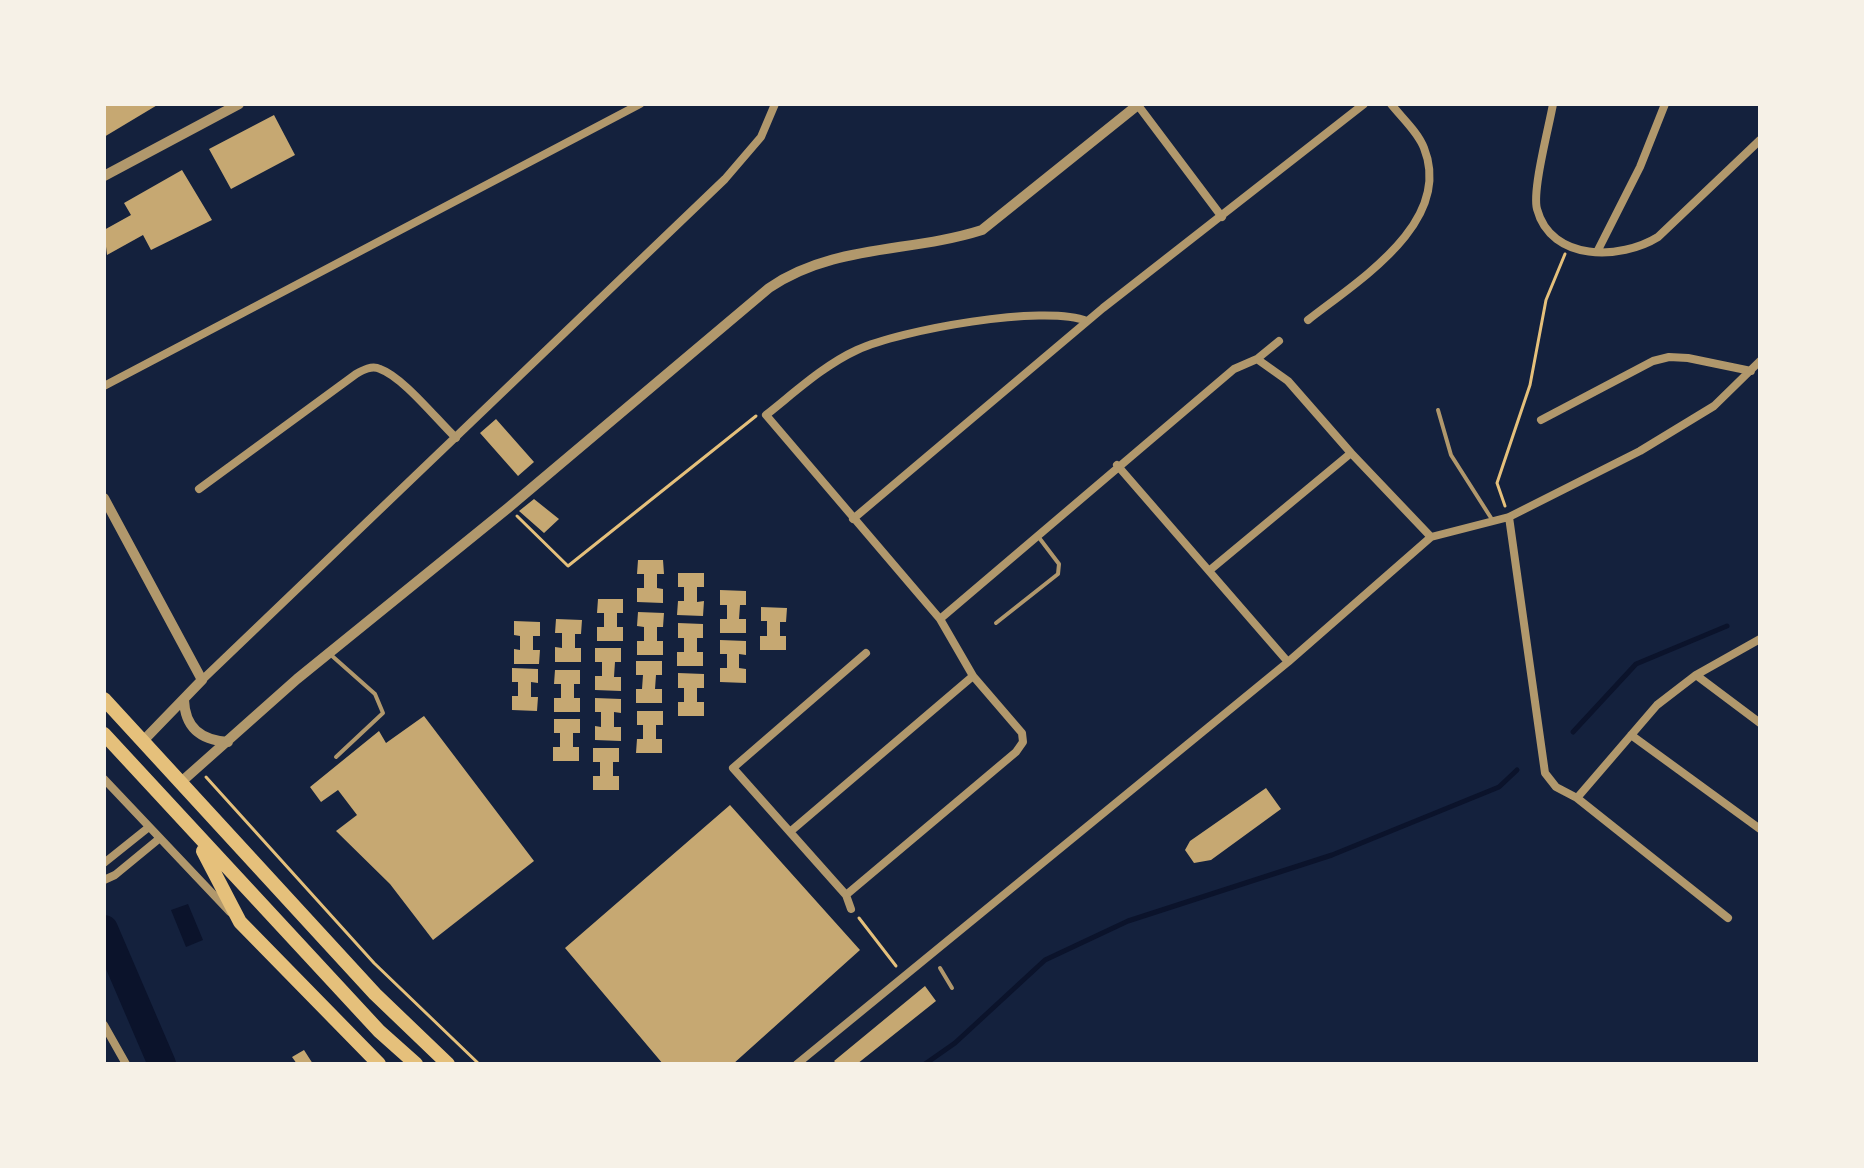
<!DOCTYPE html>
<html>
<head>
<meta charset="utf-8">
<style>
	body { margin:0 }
	#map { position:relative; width:1864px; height:1168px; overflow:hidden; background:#14213d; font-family:Figtree,sans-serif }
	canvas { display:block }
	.frame { position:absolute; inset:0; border:106px solid #f6f1e7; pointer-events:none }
</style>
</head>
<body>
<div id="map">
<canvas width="1864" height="1168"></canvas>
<div class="frame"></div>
</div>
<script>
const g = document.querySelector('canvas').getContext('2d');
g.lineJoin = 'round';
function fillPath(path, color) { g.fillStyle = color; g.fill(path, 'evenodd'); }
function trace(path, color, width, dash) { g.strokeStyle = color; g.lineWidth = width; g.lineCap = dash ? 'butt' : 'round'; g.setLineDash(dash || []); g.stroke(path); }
fillPath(new Path2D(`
	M188 904 203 940 186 947 171 910Z`), '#0b132b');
trace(new Path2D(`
	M1573 732 1636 664 1727 626
	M925 1064 955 1043 1045 960 1128 921 1332 855 1499 787 1517 770`), '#0b132b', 5);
trace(new Path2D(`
	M104 929 162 1064`), '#0b132b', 28);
fillPath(new Path2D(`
	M104 104H159L104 137Z
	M274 115 295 155 231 189 209 149Z
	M182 170 212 220 151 250 143 235 107 255 104 230 131 215 124 203Z
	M496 419 534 462 518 476 480 433Z
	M534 499 559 519 544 533 519 511Z
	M638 560H663L664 574H657V588L663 589V603L637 602V588H644V574H637Z
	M678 573H704V587H697V602L704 601 703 616 677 615 678 601H684V587H678Z
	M720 590 746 591V605H740L739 619H746V633H720V619H727V605H720Z
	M598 599H623V613H617V627H623V641H597V627H604V613H597Z
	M761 607 787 608 786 622H780V636H786V650H760V636H767V621H761Z
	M638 612 664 613 663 627H657V641H663V655H637V641H644V627L637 626Z
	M556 619 582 620 581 634H575V648H581V662H555V647L562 648V633H555Z
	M514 621 540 622V636H533V650H540L539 664H514V649L520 650V636L514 635Z
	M678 623 703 624V638H697V652H703V666H677V652H684V638H678Z
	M720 640 746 641V655L739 654V668L746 669V683L720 682V668H727V654H720Z
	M595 648H621V662H615L614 677H621V691L595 690V676H602V662H595Z
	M636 661H662V675H656L655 689H662V703H636V689H642L643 675H636Z
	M512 668 538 669V683L531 682V697H538L537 711 512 710V696H518V682H512Z
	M555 670H580V684H574V698H580V712H554V698H561V684H554Z
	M678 673 704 674V688H697V702H704V716H678V702H684V688H678Z
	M595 698 621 699V713L614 712V727H621V741L595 740V726L601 727V712H595Z
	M637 711H663V725H656V739H662V753H636L637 739H643V725H637Z
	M424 716 534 861 433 940 390 884 336 831 357 815 338 790 321 802 310 787 379 731 386 743Z
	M554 719H580V733H573V747H579V761H553V747H560V733H554Z
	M593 748H619V762H613V776H619V790H593V776H600V762H593Z
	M1266 788 1281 809 1211 860 1194 863 1185 850 1190 841Z
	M730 805 860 950 733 1064H663L565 948Z
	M925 986 936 1001 857 1064H837L834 1061Z
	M304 1050 313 1064H297L292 1057Z`), '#c6a872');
trace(new Path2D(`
	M1505 506 1497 483 1530 385 1546 300 1565 254
	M517 516 568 566 756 416
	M206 777 374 963 479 1064
	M859 918 896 966`), '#e5c07b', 3);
trace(new Path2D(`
	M1438 410 1451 455 1493 521
	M996 623 1058 574 1059 564 1037 535
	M331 655 375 694 383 713 336 757
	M940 968 952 988`), '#b1986c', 4);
trace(new Path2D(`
	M1137 104 1222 217
	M1553 104C1549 127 1532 190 1537 209 1551 262 1621 260 1658 237L1760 140
	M1597 252 1640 167 1665 104
	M1308 320C1356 282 1454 223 1424 148 1418 132 1402 118 1391 104
	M1257 359 1279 341
	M104 386 640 104
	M1541 420 1653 361 1669 357 1688 358 1751 371
	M1117 465 1288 662
	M199 489 356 374C363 370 372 365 380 369 403 377 437 420 456 438
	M1509 517 1545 773 1556 787 1577 798
	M853 519 1103 308 1364 104
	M1210 570 1351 453
	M940 619 1234 369 1257 359 1288 381 1351 453 1431 537
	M1696 675 1760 723
	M202 680 725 179 761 137 775 104
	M1631 735 1760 829
	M104 779 230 912
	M791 831 973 676
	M104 863 149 827
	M104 880 115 875 160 838
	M846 895 1016 752 1023 742 1022 733 973 676 940 619 766 415C794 393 824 365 857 350 900 330 1044 304 1087 321
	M851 909 846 895 733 768 866 653
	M1728 918 1577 798 1657 705 1696 675 1760 639
	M104 1025 126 1064
	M797 1064 1288 662 1431 537 1509 517 1640 451 1714 406 1760 361`), '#b1986c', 8);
trace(new Path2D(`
	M104 176 239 104
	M104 498 202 680 142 742
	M184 700C185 728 201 740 228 742
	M180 783 297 679 508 508 769 288C833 244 910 253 982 230L1139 104`), '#b1986c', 10);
trace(new Path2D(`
	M104 699 375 994 448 1064
	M104 734 379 1031 416 1064
	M203 851 240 922 379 1064`), '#e5c07b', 14);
</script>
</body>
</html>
